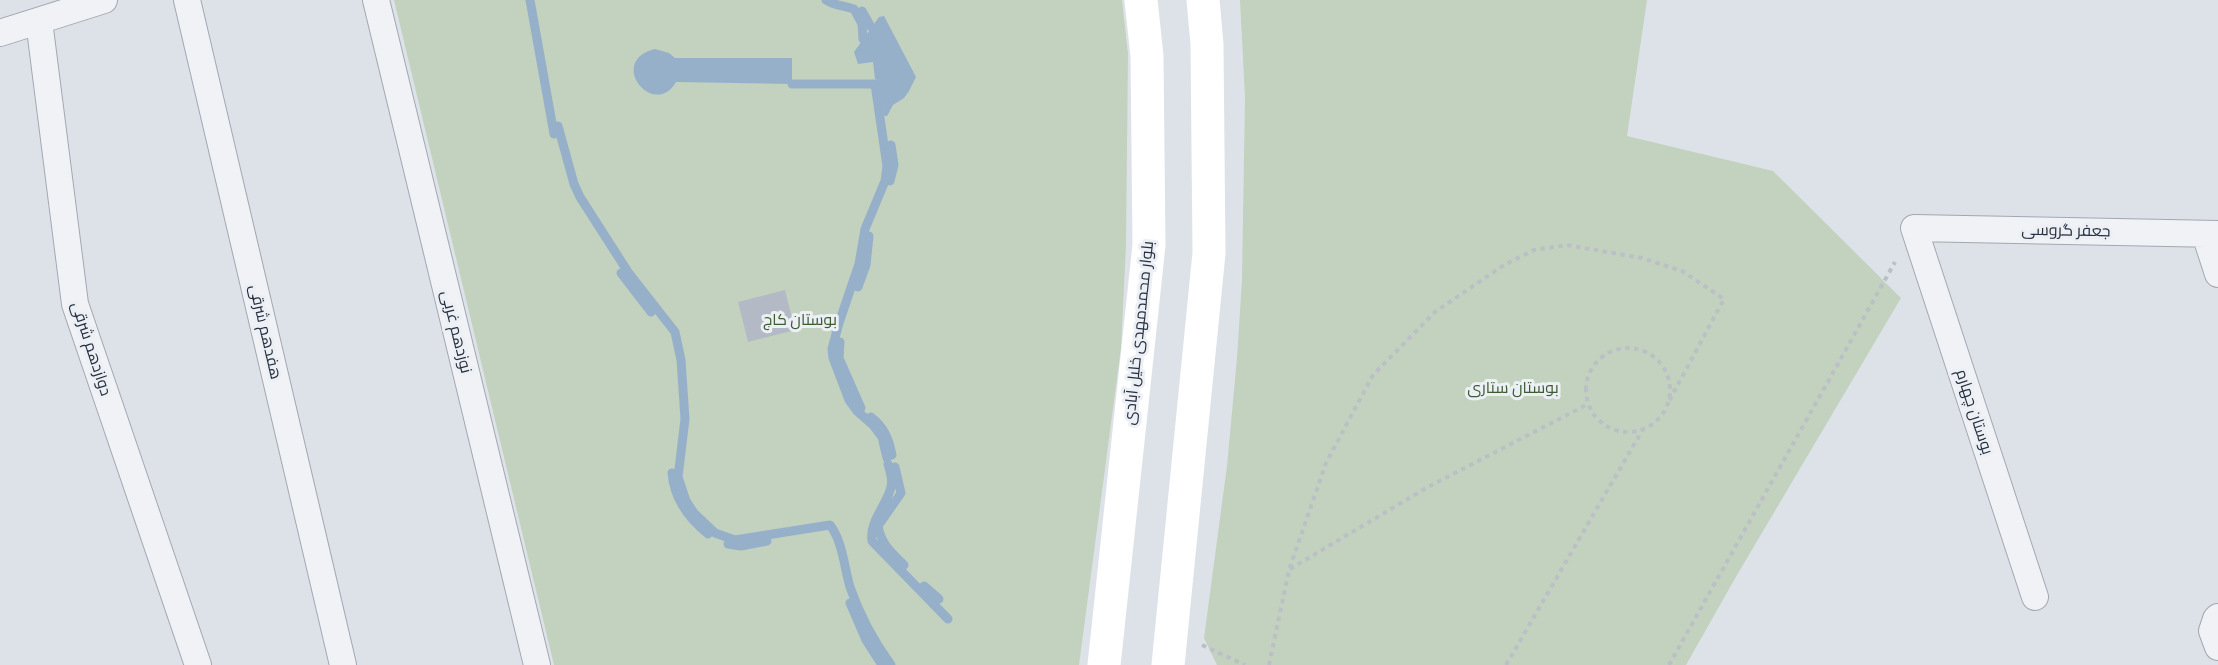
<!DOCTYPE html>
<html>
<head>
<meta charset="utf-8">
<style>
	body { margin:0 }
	canvas { display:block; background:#dde1e8 }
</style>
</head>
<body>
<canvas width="2218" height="665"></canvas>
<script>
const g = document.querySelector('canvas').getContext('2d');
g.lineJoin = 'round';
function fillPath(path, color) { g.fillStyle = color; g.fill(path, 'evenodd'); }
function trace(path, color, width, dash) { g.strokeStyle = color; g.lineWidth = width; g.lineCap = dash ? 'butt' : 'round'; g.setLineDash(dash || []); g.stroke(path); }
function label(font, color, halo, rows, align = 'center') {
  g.font = font + ' "PT Sans Narrow",Cairo,sans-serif'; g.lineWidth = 6; g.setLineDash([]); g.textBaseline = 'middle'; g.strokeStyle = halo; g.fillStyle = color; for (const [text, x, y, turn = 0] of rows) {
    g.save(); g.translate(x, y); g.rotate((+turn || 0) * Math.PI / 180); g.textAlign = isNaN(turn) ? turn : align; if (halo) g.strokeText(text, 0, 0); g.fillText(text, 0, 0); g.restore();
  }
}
fillPath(new Path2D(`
	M394 0H1122L1128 54 1126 246 1121 348 1079 665H554Z
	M1240 0H1647L1627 136 1773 171 1901 298 1737 575 1686 665H1217L1204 638 1227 466 1237 358 1242 280 1245 98Z`), '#c3d2be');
fillPath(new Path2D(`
	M884 16 916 77 909 91 904 98 893 105 887 116H884L878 80 875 79 873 62 858 64 854 52 879 17Z
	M655 49 669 53 675 58H792V84L676 82C654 120 606 61 655 49Z`), '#96b0ca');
trace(new Path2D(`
	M530 0 554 134
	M826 0C833 5 845 6 854 9L862 24 863 39
	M862 11 871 27
	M792 84H875L887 166 885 181 865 229 859 264 839 323 832 349 833 358 849 400 857 411 873 425 882 437 887 458
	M558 126 574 184 580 197 628 272 675 332 681 360 685 419 678 477 686 501 694 513 715 533 735 540 830 525C843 542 844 567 850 587 860 616 873 640 891 665
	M890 181 894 165 891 145
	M621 273 651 312
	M858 287 866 265 869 236
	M840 342 839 358 861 408
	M871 417C884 427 889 439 892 455
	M888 464C890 471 893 479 891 487 887 505 869 521 872 541L948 619
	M895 467 901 493 878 526C881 544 892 553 904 565
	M672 473C674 499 688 518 708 534
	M728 544 741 546 767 541
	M924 586 939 599
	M850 603 866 640 882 665`), '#96b0ca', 9);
fillPath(new Path2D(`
	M785 290 795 330 748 342 738 302Z`), '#b4bac5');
const minor = new Path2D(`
	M187 0 343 665
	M376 0 537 665
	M39 21 75 304 198 665
	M0 33 104 0
	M2205 234 2218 274
	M2035 597 1914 228 2218 234
	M2218 617 2216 619 2212 631 2218 647`);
trace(minor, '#a2a8b2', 28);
trace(new Path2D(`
	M1586 390a42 42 0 1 1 84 0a42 42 0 1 1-84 0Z
	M1290 569 1428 487 1588 404
	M1202 645 1245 665
	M1269 665 1289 570 1326 463 1373 375 1435 312 1504 265 1534 250 1567 245 1642 258 1682 271 1724 299 1668 403
	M1506 665 1643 429
	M1669 665 1895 262`), '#bbbfc6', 4, [4.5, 4.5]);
trace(minor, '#f0f2f6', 26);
trace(new Path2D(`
	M1104 665 1149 245 1147 56 1141 0
	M1168 665 1209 253 1207 44 1203 0`), '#fff', 33);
label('16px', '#262f3f', '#ecf0f5', [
	["جعفر گروسی",2066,231,1],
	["هفدهم شرقی",265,332,77],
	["نوزدهم غربی",456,332,76],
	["بلوار محمدمهدی خلیل آبادی",1139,333,-84],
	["دوازدهم شرقی",91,349,72],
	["بوستان چهارم",1974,412,72]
]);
label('16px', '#3b5b32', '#ecf0f5', [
	["بوستان کاج",800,320],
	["بوستان ستاری",1513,388]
]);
</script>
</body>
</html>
